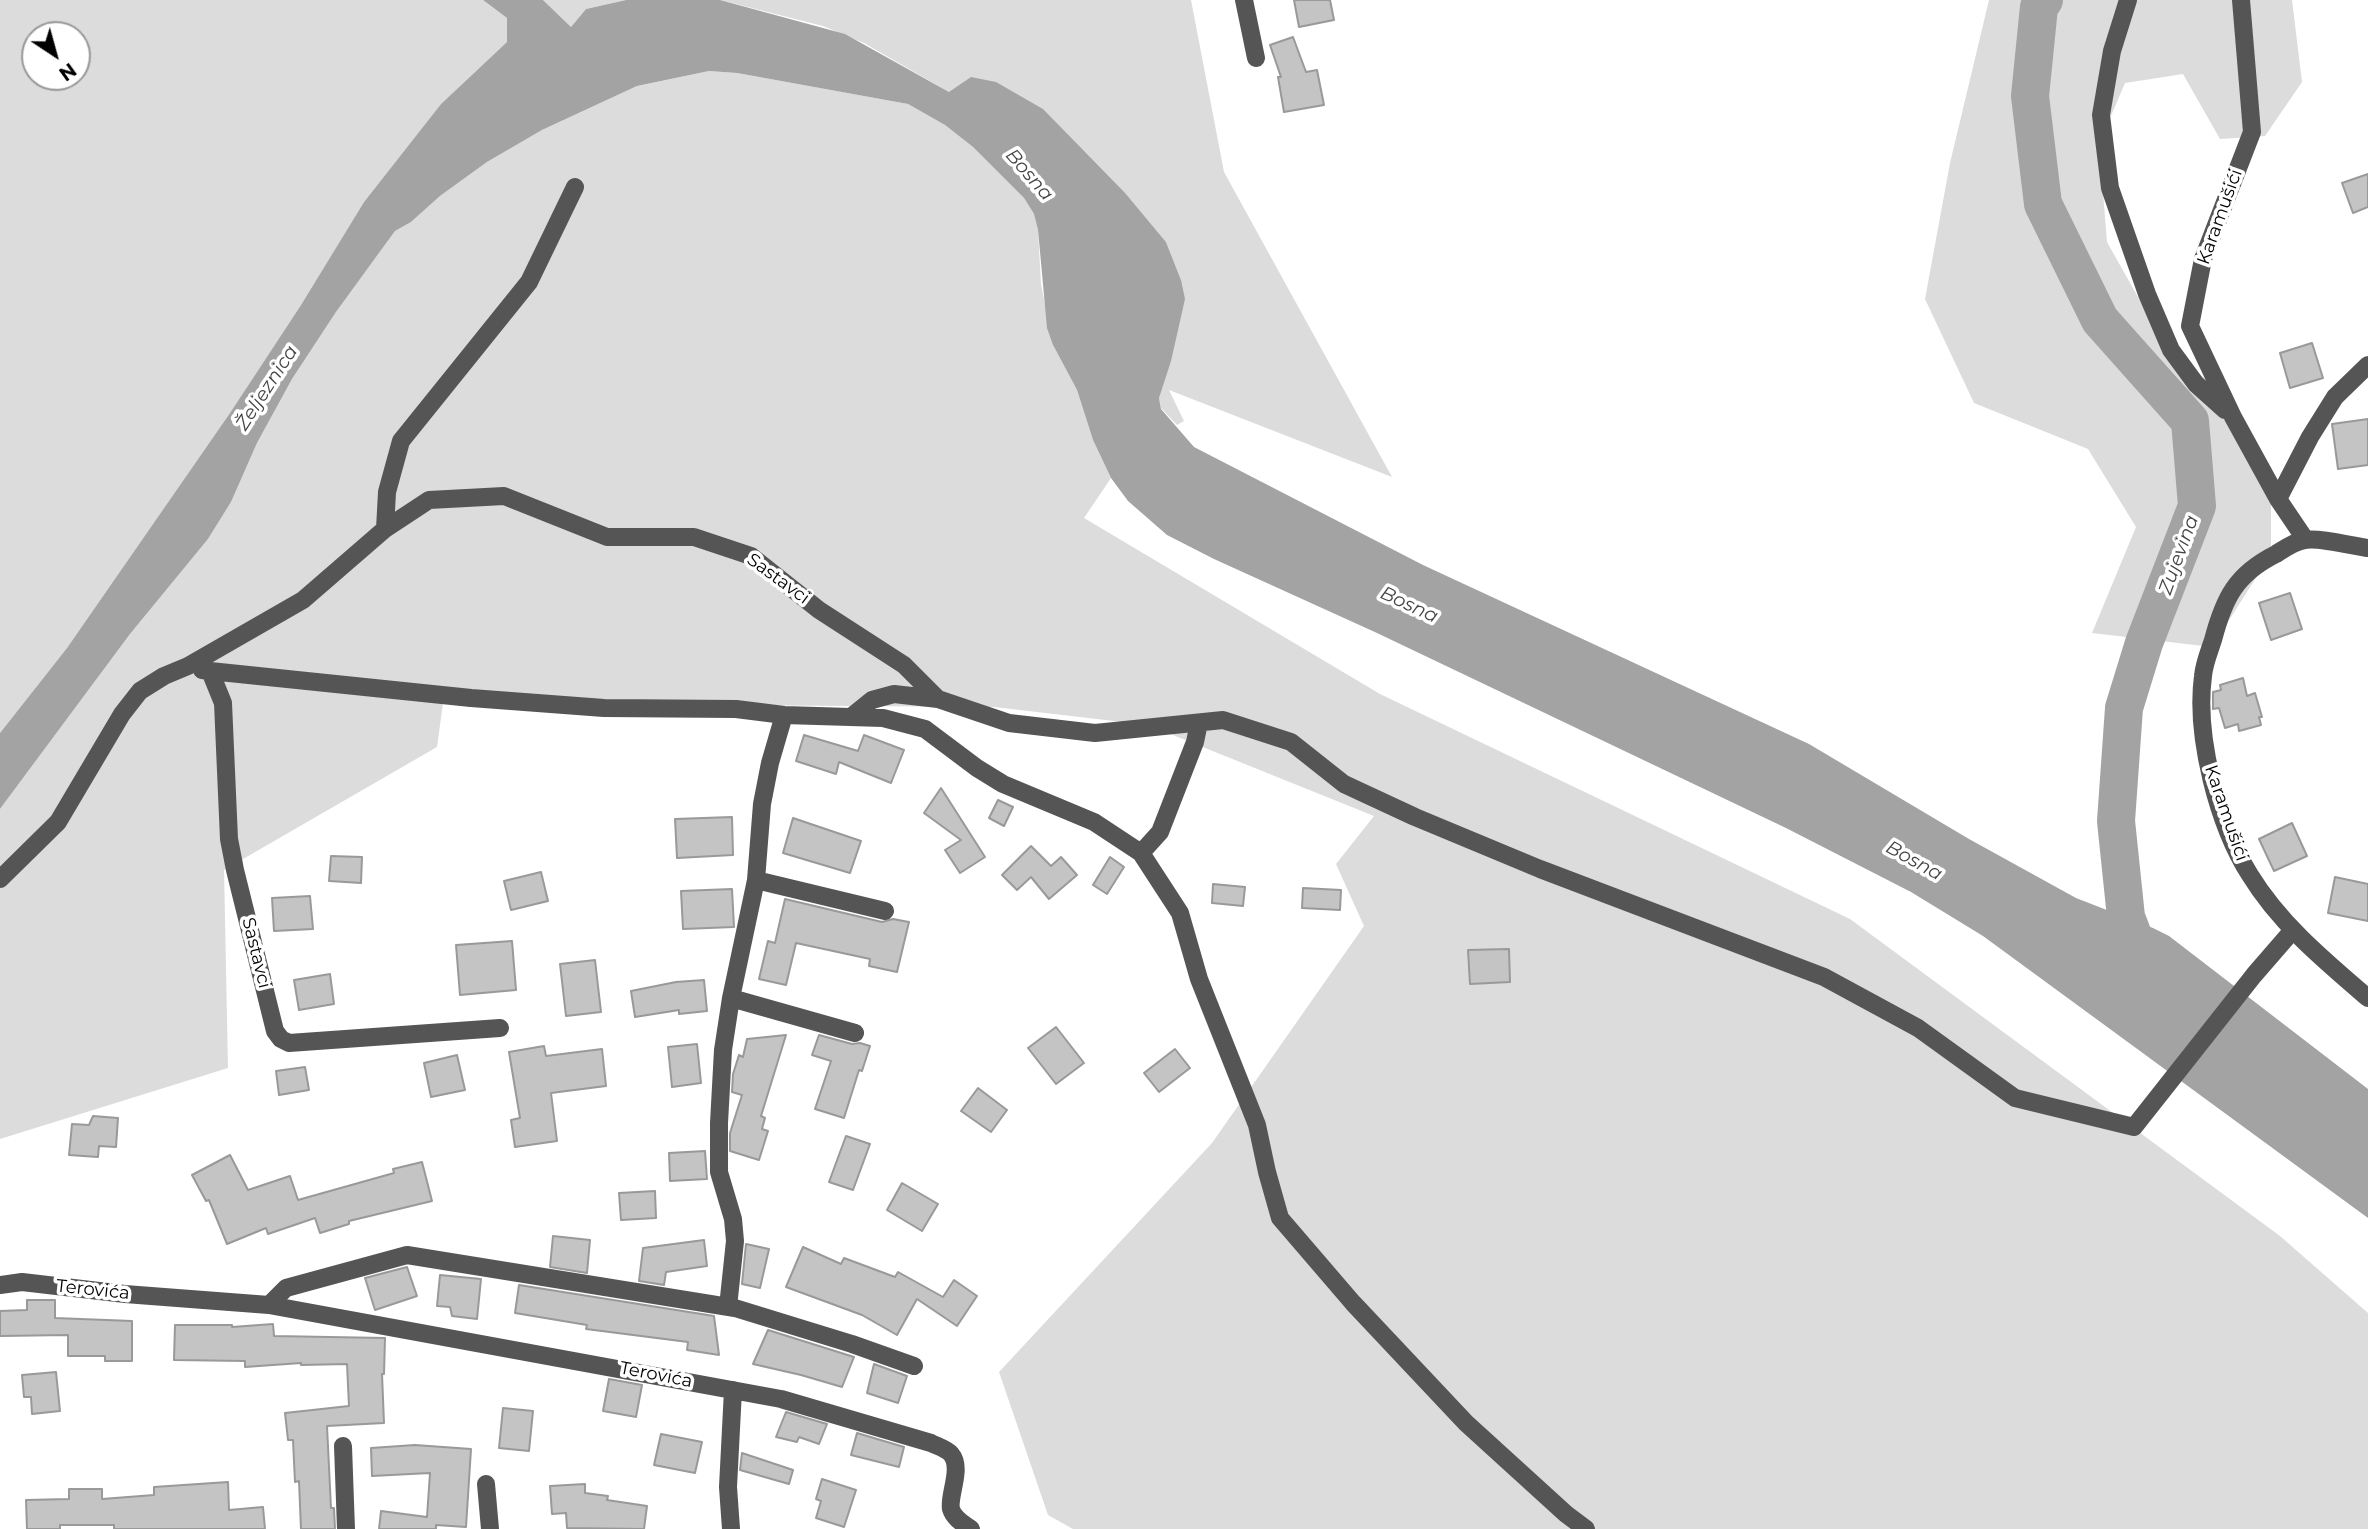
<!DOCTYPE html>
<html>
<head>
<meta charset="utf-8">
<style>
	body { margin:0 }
	#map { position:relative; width:2368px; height:1529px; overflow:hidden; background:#fff; font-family:Montserrat,sans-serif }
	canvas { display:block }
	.north { position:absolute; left:21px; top:21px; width:70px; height:70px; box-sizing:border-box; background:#fff; border:2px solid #999; border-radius:50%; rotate:144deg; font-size:19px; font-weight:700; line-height:28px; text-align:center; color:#000 }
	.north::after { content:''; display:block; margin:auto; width:24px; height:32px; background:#000; clip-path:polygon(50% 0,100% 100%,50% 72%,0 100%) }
</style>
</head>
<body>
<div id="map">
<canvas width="2368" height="1529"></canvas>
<div class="north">N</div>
</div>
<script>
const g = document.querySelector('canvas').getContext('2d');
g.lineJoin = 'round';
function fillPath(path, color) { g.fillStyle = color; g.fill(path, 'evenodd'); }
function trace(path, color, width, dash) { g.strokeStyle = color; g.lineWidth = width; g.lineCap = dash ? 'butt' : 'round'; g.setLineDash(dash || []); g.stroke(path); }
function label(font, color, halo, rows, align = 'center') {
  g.font = font + ' Montserrat,sans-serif'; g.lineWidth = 7; g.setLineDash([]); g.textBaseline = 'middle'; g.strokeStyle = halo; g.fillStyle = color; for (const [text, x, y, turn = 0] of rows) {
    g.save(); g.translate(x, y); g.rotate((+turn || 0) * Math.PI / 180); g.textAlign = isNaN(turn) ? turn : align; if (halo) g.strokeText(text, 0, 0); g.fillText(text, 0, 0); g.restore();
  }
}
fillPath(new Path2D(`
	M0 0H483L507 18V42L441 104 364 202 301 305 230 413 67 648 0 733ZM35 35H77V77H35Z
	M543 0H626L586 9 571 27Z
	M720 0H1191L1224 172 1392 477 1169 390 1184 421 1177 425 1161 408 1159 398 1181 280 1166 242 1126 194 864 43 823 26Z
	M1989 0H2292L2302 82 2265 136 2220 139 2183 74 2125 83 2099 144 2107 242 2166 347 2235 403 2271 480V554L2212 647 2092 633 2136 527 2088 449 1974 403 1925 299 1950 163Z
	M709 71 737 73 908 104 945 125 973 147 1024 198 1034 214 1038 230 1041 284 1053 345 1077 390 1093 440 1111 478 1084 518 1380 694 1850 919 2280 1236 2368 1313V1529H1073L1048 1515 999 1372 1212 1143 1364 926 1336 864 1374 816 1148 725 994 707 443 703 437 747 224 870 228 1068 0 1139V809L130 634 208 539 231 502 257 443 292 379 336 312 395 231 411 222 440 196 487 162 542 130 637 86Z`), '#dcdcdc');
fillPath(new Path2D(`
	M483 0H543L571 27 586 9 626 0H720L845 34 949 92 971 77 996 82 1043 109 1126 194 1166 242 1181 280 1185 299 1171 361 1159 398 1161 409 1194 447 1423 565 1809 744 1969 839 2076 898 2153 928 2169 936 2368 1089V1218L1983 936 1911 892 1786 828 1377 633 1214 559 1167 535 1128 501 1111 478 1093 440 1077 390 1053 345 1047 328 1038 230 1034 214 1024 198 973 147 945 125 908 104 737 73 709 71 637 86 542 130 487 162 440 196 411 222 395 231 336 312 292 379 257 443 231 502 208 539 130 634 0 809V733L67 648 230 413 301 305 364 202 441 104 507 42V18Z`), '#a3a3a3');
trace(new Path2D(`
	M2044 0 2039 7 2030 96 2043 204 2100 320 2190 421 2197 506 2144 643 2124 708 2116 821 2126 917 2145 967`), '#a3a3a3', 38);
const building = new Path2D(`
	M1294 0H1330L1334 20 1299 27Z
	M1293 37 1306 72 1317 70 1324 105 1284 112 1278 77H1281L1270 45Z
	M2368 174V207L2353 213 2342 183Z
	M2312 343 2323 378 2290 388 2280 353Z
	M2368 419V465L2338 469 2332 424Z
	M2290 593 2302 629 2271 640 2259 603Z
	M2243 678 2247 696 2255 693 2262 717H2259L2261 725 2239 731 2238 724 2225 728 2219 708 2213 709V692L2221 690 2220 685Z
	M804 735 858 751 864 735 904 750 891 783 839 762 836 774 796 761Z
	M941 788 985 857 960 873 945 850 961 840 924 813Z
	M998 800 1013 807 1004 826 989 818Z
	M732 817 733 855 677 858 675 819Z
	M793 818 861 841 850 873 783 853Z
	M2292 823 2307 856 2274 871 2259 839Z
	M1031 846 1051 866 1061 857 1077 875 1049 899 1031 877 1017 890 1002 875Z
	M331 856 362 857 361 883 329 881Z
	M1110 857 1124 867 1107 894 1093 885Z
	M541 872 548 901 511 910 504 881Z
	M2335 877 2368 884V921L2328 913Z
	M1213 884 1245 887 1243 906 1212 903Z
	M1303 888 1341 890 1340 910 1302 908Z
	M732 889 734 927 683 929 681 891Z
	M310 896 313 929 274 931 272 898Z
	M785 899 882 922 893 919 909 922 897 972 869 966 870 959 796 943 786 985 759 979 768 941 775 943Z
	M512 941 516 990 460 995 456 945Z
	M1509 949 1510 982 1470 984 1468 950Z
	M595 960 601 1012 566 1016 560 964Z
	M330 974 334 1004 299 1010 294 980Z
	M704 980 707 1011 679 1014V1010L635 1017 631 991 676 982Z
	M1056 1027 1084 1063 1056 1084 1028 1048Z
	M786 1035 761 1116 765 1118 762 1129 768 1131 759 1160 730 1151V1133L742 1095 732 1092 733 1074 739 1055 743 1057 747 1039Z
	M819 1035 852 1044 860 1043 870 1046 862 1071 859 1070 844 1118 815 1109 831 1061 812 1055Z
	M697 1044 701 1083 672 1087 668 1047Z
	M544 1046 546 1056 602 1049 606 1086 551 1093 557 1141 515 1147 511 1120 520 1118 509 1052Z
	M1175 1049 1190 1068 1159 1092 1144 1073Z
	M457 1055 465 1090 431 1097 424 1063Z
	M305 1067 309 1090 279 1095 276 1071Z
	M978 1088 1007 1110 991 1132 961 1111Z
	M93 1116 118 1118 116 1147 99 1146 98 1157 69 1155 72 1124 89 1125Z
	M846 1136 870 1144 853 1190 829 1182Z
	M705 1151 707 1179 670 1181 669 1153Z
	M230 1155 248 1190 290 1176 298 1200 394 1173 393 1169 422 1162 432 1201 349 1221V1224L320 1233 315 1218 268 1234 266 1228 227 1244 209 1200 206 1201 192 1175Z
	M902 1183 938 1204 922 1231 887 1210Z
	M655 1191 656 1218 621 1220 619 1193Z
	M553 1236 590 1240 587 1273 550 1267Z
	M704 1240 707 1266 666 1272 664 1285 639 1281 643 1248Z
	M746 1244 769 1249 760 1288 742 1284Z
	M803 1247 841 1264 844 1258 895 1277 898 1272 943 1297 954 1280 977 1296 957 1326 917 1299 897 1335 862 1315 786 1287Z
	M407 1267 417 1296 375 1310 365 1278Z
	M440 1275 481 1279 477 1319 452 1316 450 1307 437 1306Z
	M519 1285 714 1316 719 1355 687 1350 688 1342 586 1329 587 1325 515 1313Z
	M27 1300H55V1318L132 1321V1361H105V1356H68V1335L0 1336V1311L27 1310Z
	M273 1324 274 1336 385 1338 384 1374H382L384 1423 327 1426 331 1508H334L335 1529H301L299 1481 295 1482 293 1440H288L285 1413 349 1406 347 1364 301 1365V1363L245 1367V1361L174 1360 175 1325H232V1327Z
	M768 1330 854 1357 842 1387 801 1375 753 1364Z
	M874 1364 907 1376 898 1403 867 1393Z
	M56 1372 60 1411 32 1414 31 1397H24L22 1375Z
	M609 1379 642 1385 636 1417 603 1411Z
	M503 1408 533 1411 529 1451 499 1448Z
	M786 1412 827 1424 819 1444 799 1437 797 1442 776 1437Z
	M857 1433 904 1447 899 1467 851 1455Z
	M661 1434 702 1442 695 1473 654 1465Z
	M415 1445 471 1449 466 1527 436 1525V1529H379L381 1511 427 1517 430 1473 372 1476 371 1448Z
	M742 1453 793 1470 789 1484 740 1470Z
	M822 1479 856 1490 844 1527 816 1518 821 1501 816 1499Z
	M228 1482 229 1510 263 1507 265 1529H114V1525H60V1529H27L26 1500 69 1499V1489H102V1499L154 1495V1487Z
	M585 1484V1493L608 1496 607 1500 647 1506 644 1529 567 1528 566 1513 552 1514 550 1486Z`);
fillPath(building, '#c4c4c4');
trace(building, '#999', 2);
trace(new Path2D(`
	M1244 0 1256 58
	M2128 0 2112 51 2101 115 2110 188 2147 294 2171 350 2196 384 2225 410
	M2241 0 2252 132 2203 259 2190 326 2233 417 2278 499 2305 539
	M2278 499 2310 437 2335 397 2368 365
	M385 529 387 492 401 441 529 282 575 187
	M2368 548C2354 546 2317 537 2305 540 2295 541 2284 549 2276 554 2236 574 2224 598 2213 640 2209 652 2204 664 2203 676 2195 736 2218 825 2250 875 2280 924 2325 961 2368 998
	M202 670 210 671 223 703 229 839 235 870 275 1031 281 1039 289 1043 500 1028
	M210 671 471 698 604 708 736 709 784 715 883 718 925 729 977 768 1003 784 1094 822 1141 853 1180 913 1199 979 1257 1125 1267 1172 1280 1218 1353 1303 1466 1423 1566 1514 1586 1529
	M851 717 872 700 894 694 938 699 1009 723 1095 733 1223 720 1291 742 1344 784 1415 817 1540 869 1824 977 1918 1028 2015 1098 2134 1127 2254 975 2293 930
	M1141 853 1160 832 1195 742 1199 723
	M0 879 58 822 122 714 140 691 164 676 188 666 303 600 385 529 429 500 504 496 607 537H694L751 556 819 610 904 665 938 699
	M756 880 885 911
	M731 998 855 1033
	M0 1285 22 1282 125 1294 269 1305 781 1399 931 1443C937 1446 947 1449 951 1454 963 1468 948 1496 951 1509 954 1519 964 1524 971 1529
	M269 1305 286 1288 407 1255 735 1308 852 1344 914 1366
	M728 1307 735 1241 733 1219 719 1172V1123L723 1050 731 998 756 880 762 804 770 763 784 715
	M343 1446 346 1529
	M486 1484 490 1529
	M731 1529 728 1487 733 1390`), '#555', 18);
label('18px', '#000', '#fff', [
	["Karamušići",2220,217,-70],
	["Sastavci",778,579,36],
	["Karamušići",2226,813,71],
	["Sastavci",256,953,76],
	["Terovića",93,1290,6],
	["Terovića",656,1375,11]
]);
label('italic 19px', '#444', '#fff', [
	["Bosna",1029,175,49],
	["Željeznica",267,388,-57],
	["Zujevina",2179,555,-70],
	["Bosna",1409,605,25],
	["Bosna",1914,861,29]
]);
</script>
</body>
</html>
